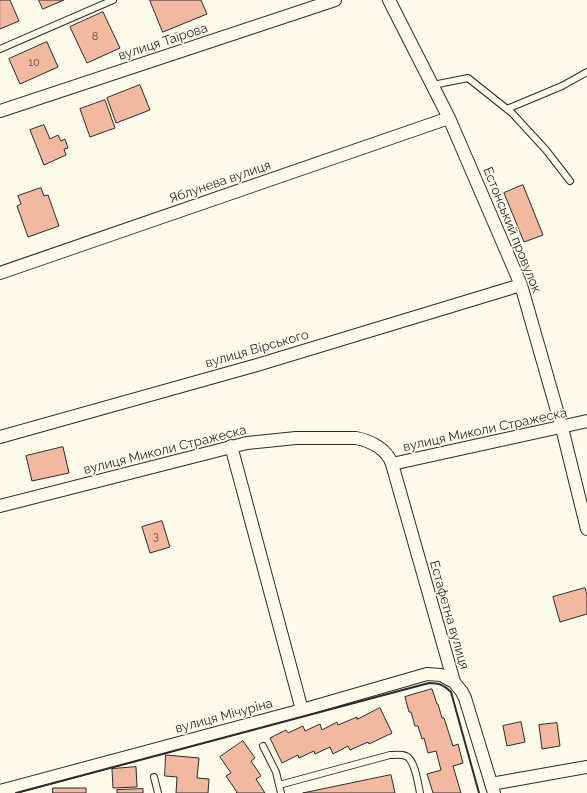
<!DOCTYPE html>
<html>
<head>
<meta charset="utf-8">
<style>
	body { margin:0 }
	canvas { display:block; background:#fdfbea }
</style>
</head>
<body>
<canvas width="587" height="793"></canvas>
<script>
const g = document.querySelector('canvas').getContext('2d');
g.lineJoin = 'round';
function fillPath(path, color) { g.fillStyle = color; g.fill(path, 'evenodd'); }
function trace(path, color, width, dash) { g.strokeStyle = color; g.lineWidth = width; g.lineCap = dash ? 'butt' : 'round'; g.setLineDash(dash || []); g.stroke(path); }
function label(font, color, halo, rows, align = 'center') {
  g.font = font + ' Raleway,sans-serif'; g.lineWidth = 3; g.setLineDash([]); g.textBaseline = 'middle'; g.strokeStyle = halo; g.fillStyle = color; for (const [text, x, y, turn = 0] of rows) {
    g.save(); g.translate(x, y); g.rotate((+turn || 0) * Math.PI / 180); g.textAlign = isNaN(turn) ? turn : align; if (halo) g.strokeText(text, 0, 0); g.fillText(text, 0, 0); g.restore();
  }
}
const building = new Path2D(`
	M0 0H10L19 21 0 29Z
	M39 0H64L43 9Z
	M150 0H201L207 14 163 32Z
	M103 12 120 48 87 63 70 27Z
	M47 42 58 67 20 84 9 59Z
	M140 85 150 110 116 123 107 98Z
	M105 100 115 128 90 137 80 109Z
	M44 125 50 139 58 135 61 141 65 139 68 148 64 149 66 155 44 165 30 130Z
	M523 185 543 235 524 242 504 193Z
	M41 188 44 196 48 195 59 226 28 237 17 206 21 204 18 196Z
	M63 447 69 473 32 481 26 456Z
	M162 521 170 547 150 553 142 527Z
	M585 588 587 595V614L560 622 553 597Z
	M432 689 437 704H438L442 718H444L453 746 458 744 463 763 453 766 461 793H433L427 774 441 770 436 751 428 753 424 738 422 739 418 726H415L411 712H409L405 697Z
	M380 708 392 733 369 744 368 742 350 750 348 746 333 754 330 747 315 754 314 751 299 758 298 755 282 763 270 738 286 730 288 733 303 726 305 731 320 724 322 730 337 722 338 725 357 717V719Z
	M521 722 525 742 507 746 503 726Z
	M557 723 560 746 542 749 539 725Z
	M243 741 255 758 251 761 261 776 256 779 265 793H236L237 792 226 776 231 773 220 757Z
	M166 755 199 758 197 778 209 779 208 793H176L177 777 165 776Z
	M136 767 137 787 113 788 112 769Z
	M391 775 395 793H303Z
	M53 788H86V793H53Z
	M143 789V793H117V790Z`);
fillPath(building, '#f2b8a0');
trace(building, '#2b2b2b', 1);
const lane = new Path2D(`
	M0 49 113 0
	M433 85 468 78 512 113 546 150 570 181
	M507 109 562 86 587 72
	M263 746 276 772 281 793
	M154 777 158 793
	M279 785 390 755C395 755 401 754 406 756 415 760 418 783 420 793`);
const street = new Path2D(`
	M389 0 449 118 521 285 562 428 587 529
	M0 111 335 0
	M0 273 449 118
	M0 437 257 365 521 285
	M231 446 302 710
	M392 464 454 682 462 692 465 698 494 793
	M0 506 247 443 296 438H356C371 441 387 449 392 464L587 421
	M491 784 587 767
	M0 791 302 710 427 674 441 675 454 682`);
trace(lane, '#2b2b2b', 8);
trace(street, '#2b2b2b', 14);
trace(lane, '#fdfbea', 6);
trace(street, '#fdfbea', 12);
trace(new Path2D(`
	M16 793 429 683C439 683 444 685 451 692L479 793`), '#2b2b2b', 2);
label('11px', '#5d4e48', null, [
	["8",95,37],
	["10",34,63],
	["3",156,537]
]);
label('13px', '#2b2b2b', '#fdfbea', [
	["вулиця Таїрова",163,42,-18],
	["Яблунева вулиця",220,182,-19],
	["Естонський провулок",512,230,68],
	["вулиця Вірського",257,349,-16],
	["вулиця Миколи Стражеска",485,430,-12],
	["вулиця Миколи Стражеска",165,450,-14],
	["Естафетна вулиця",449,615,74],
	["вулиця Мічуріна",224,716,-15]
]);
</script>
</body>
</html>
